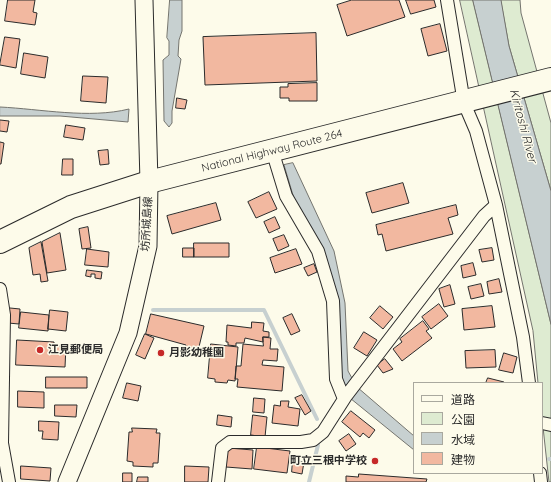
<!DOCTYPE html>
<html>
<head>
<meta charset="utf-8">
<style>
	body { margin:0 }
	#map { position:relative; width:551px; height:482px; overflow:hidden; background:#fdfbea; font-family:Quicksand,"Noto Sans JP",sans-serif }
	canvas { display:block }
	.legend { position:absolute; left:413px; top:382px; width:130px; height:92px; box-sizing:border-box; background:#fdfbea; border:1px solid #a9a89e; margin:0; padding:5px 7px; list-style:none; font-size:12px; color:#2b2b2b }
	.legend li { display:flex; align-items:center; gap:8px; height:20px }
	.legend b { width:20px; border:1px solid #a9a89e }
</style>
</head>
<body>
<div id="map">
<canvas width="551" height="482"></canvas>
<ul class="legend">
<li><b style="height:5px;background:#fdfbea"></b>道路</li>
<li><b style="height:11px;background:#deebd1"></b>公園</li>
<li><b style="height:11px;background:#c7d0d0"></b>水域</li>
<li><b style="height:11px;background:#f2b8a0"></b>建物</li>
</ul>
</div>
<script>
const g = document.querySelector('canvas').getContext('2d');
g.lineJoin = 'round';
function fillPath(path, color) { g.fillStyle = color; g.fill(path, 'evenodd'); }
function trace(path, color, width, dash) { g.strokeStyle = color; g.lineWidth = width; g.lineCap = dash ? 'butt' : 'round'; g.setLineDash(dash || []); g.stroke(path); }
function label(font, color, halo, rows, align = 'center') {
  g.font = font + ' Quicksand,"Noto Sans JP",sans-serif'; g.lineWidth = 3; g.setLineDash([]); g.textBaseline = 'middle'; g.strokeStyle = halo; g.fillStyle = color; for (const [text, x, y, turn = 0] of rows) {
    g.save(); g.translate(x, y); g.rotate((+turn || 0) * Math.PI / 180); g.textAlign = isNaN(turn) ? turn : align; if (halo) g.strokeText(text, 0, 0); g.fillText(text, 0, 0); g.restore();
  }
}
const green = new Path2D(`
	M460 0H473L551 324V482H549L542 418V383H538L533 331Z
	M501 0H520L521 13 551 123V191L509 46Z`);
fillPath(green, '#deebd1');
trace(green, '#74746e', 1);
const water = new Path2D(`
	M170 0H182V31L179 40 178 56 181 59 172 111V123L169 127 164 121 163 60 169 55V41L167 38Z
	M473 0H501L509 46 551 191V324Z
	M0 107C41 109 89 119 129 109L128 122 60 116H0Z
	M293 163 334 251 345 303 348 371 357 387 414 436V450L345 394 340 383 336 301 295 202 284 165Z`);
fillPath(water, '#c7d0d0');
trace(water, '#74746e', 1);
trace(new Path2D(`
	M153 310H264L317 419
	M549 459H551
	M309 482 318 445`), '#c7d0d0', 4);
const building = new Path2D(`
	M8 0H35L33 12 37 13 35 25 5 21Z
	M352 0H399L405 17 347 36 337 5Z
	M406 0H434L436 7 411 14Z
	M440 24 447 51 428 56 421 29Z
	M316 33 317 81 205 85 203 37Z
	M5 37 20 39 16 68 0 65Z
	M24 53 48 57 45 78 21 74Z
	M83 76 108 77 106 103 81 101Z
	M317 83V101H289V98H280V87H288V84Z
	M177 98 187 100 185 109 176 108Z
	M0 120 9 121 7 132 0 131Z
	M66 125 85 128 83 140 64 137Z
	M0 142 4 143 1 164H0Z
	M108 150 109 164 100 165 98 151Z
	M63 159H73V175H62Z
	M403 183 409 203 372 213 366 193Z
	M269 192 277 209 256 218 248 202Z
	M216 203 221 220 172 234 167 216Z
	M456 205 458 215 448 218 453 234 386 251 382 234 378 235 376 225Z
	M275 217 280 228 269 233 264 222Z
	M88 227 91 248 82 249 79 229Z
	M60 233 66 270 47 273 42 242Z
	M284 235 289 246 278 251 273 239Z
	M41 242 48 281 41 282 40 274 33 275 29 248Z
	M194 243H229V257H194Z
	M183 248H194V257H183Z
	M492 248 494 260 482 262 479 250Z
	M87 249 109 252 108 267 85 265Z
	M296 249 302 264 275 273 270 258Z
	M473 263 476 275 463 278 461 266Z
	M314 264 317 272 308 276 304 268Z
	M87 270 102 272 101 279 95 278V274H91V277L86 276Z
	M499 279 502 292 489 294 487 282Z
	M481 284 484 296 471 299 468 287Z
	M450 285 455 304 444 307 439 289Z
	M439 304 448 316 431 329 422 317Z
	M380 306 393 317 383 329 370 318Z
	M492 306 495 327 464 330 462 309Z
	M10 308 20 309 19 324 8 323Z
	M50 310 68 312 66 331 48 329Z
	M21 312 49 315 48 331 19 328Z
	M151 314 204 326 198 351 185 349 186 345 146 334Z
	M292 314 300 331 291 335 283 318Z
	M423 321 429 329 426 331 432 338 402 361 393 349 402 342 400 339Z
	M252 322 264 323 263 331 269 332V337H263V342L245 338 244 343H236V346L228 345V342H226L227 325 251 328Z
	M364 332 377 340 367 356 354 348Z
	M145 334 154 338 145 359 136 355Z
	M263 337 271 338 270 349H278L277 361 263 360 262 365 284 367 282 391 237 387 238 379H235L236 366H241L243 344 263 346Z
	M17 340 54 342V346H66L65 367 16 365Z
	M211 344 238 347 235 381 228 380 227 383 215 382V379L208 378Z
	M495 350 496 367 466 368 465 351Z
	M504 353 517 357 513 373 499 370Z
	M385 359 393 369 383 373 377 365Z
	M46 377H87V388H46Z
	M488 378 504 382 503 383H486Z
	M127 383 141 386 138 401 123 398Z
	M18 391 44 392V408L18 407Z
	M302 395 311 411 305 415 295 398Z
	M254 398 265 399 264 413 253 412Z
	M281 401H289L288 407 300 409 298 426 272 423 274 405 280 406Z
	M55 405H77L76 417 55 416Z
	M351 411 375 430 369 438 363 433 360 437 342 422Z
	M218 415 232 417 231 427 217 425Z
	M253 415 267 417 265 437 251 435Z
	M39 421 59 422 58 440 42 439 43 431H39Z
	M132 428 157 429 156 433H160L158 463H153V467L133 466V462L127 461 129 432H132Z
	M349 434 356 444 346 451 339 441Z
	M257 447 290 451 287 473 254 469Z
	M228 448 253 450 252 469 226 467Z
	M293 460 304 462 302 474 292 472Z
	M21 466 51 468 50 481 21 479Z
	M185 466 209 467 208 482H185Z
	M123 473H132V482H123Z
	M359 474 427 479 426 482H346V476L358 477Z
	M138 477H148V482H137Z`);
fillPath(building, '#f2b8a0');
trace(building, '#2b2b2b', 1);
const street = new Path2D(`
	M447 0 464 103 476 131 496 205 523 337 529 383
	M272 150 286 196 318 251 333 301 336 379 344 399
	M0 289 4 315 2 443 9 482
	M542 423 551 425
	M540 473 541 482
	M218 482 222 448 230 442H301L313 440 323 432 346 396 484 216 496 205`);
const secondary = new Path2D(`
	M67 482 128 333 148 246 149 182 144 0`);
const highway = new Path2D(`
	M0 242 71 207 149 182 551 79`);
trace(street, '#2b2b2b', 14);
trace(secondary, '#2b2b2b', 19);
trace(highway, '#2b2b2b', 24);
trace(street, '#fdfbea', 12);
trace(secondary, '#fdfbea', 17);
trace(highway, '#fdfbea', 22);
for (const [x, y, r, color] of [
	[40,350,4,"#c62828"],
	[161,353,4,"#c62828"],
	[375,461,4,"#c62828"]
]) { const dot = new Path2D(); dot.arc(x, y, r, 0, 2 * Math.PI); g.fillStyle = color; g.fill(dot); trace(dot, '#fdfbea', 1.5); }
label('11px', '#2b2b2b', '#fdfbea', [
	["National Highway Route 264",272,151,-14],
	["坊所城島線",147,224,-87]
]);
label('bold 11px', '#2b2b2b', '#fdfbea', [
	["江見郵便局",48,350],
	["月影幼稚園",169,353],
	["町立三根中学校",367,461,"right"]
], 'left');
label('italic 12px', '#2b2b2b', '#fdfbea', [
	["Kiritoshi River",523,126,75]
]);
</script>
</body>
</html>
